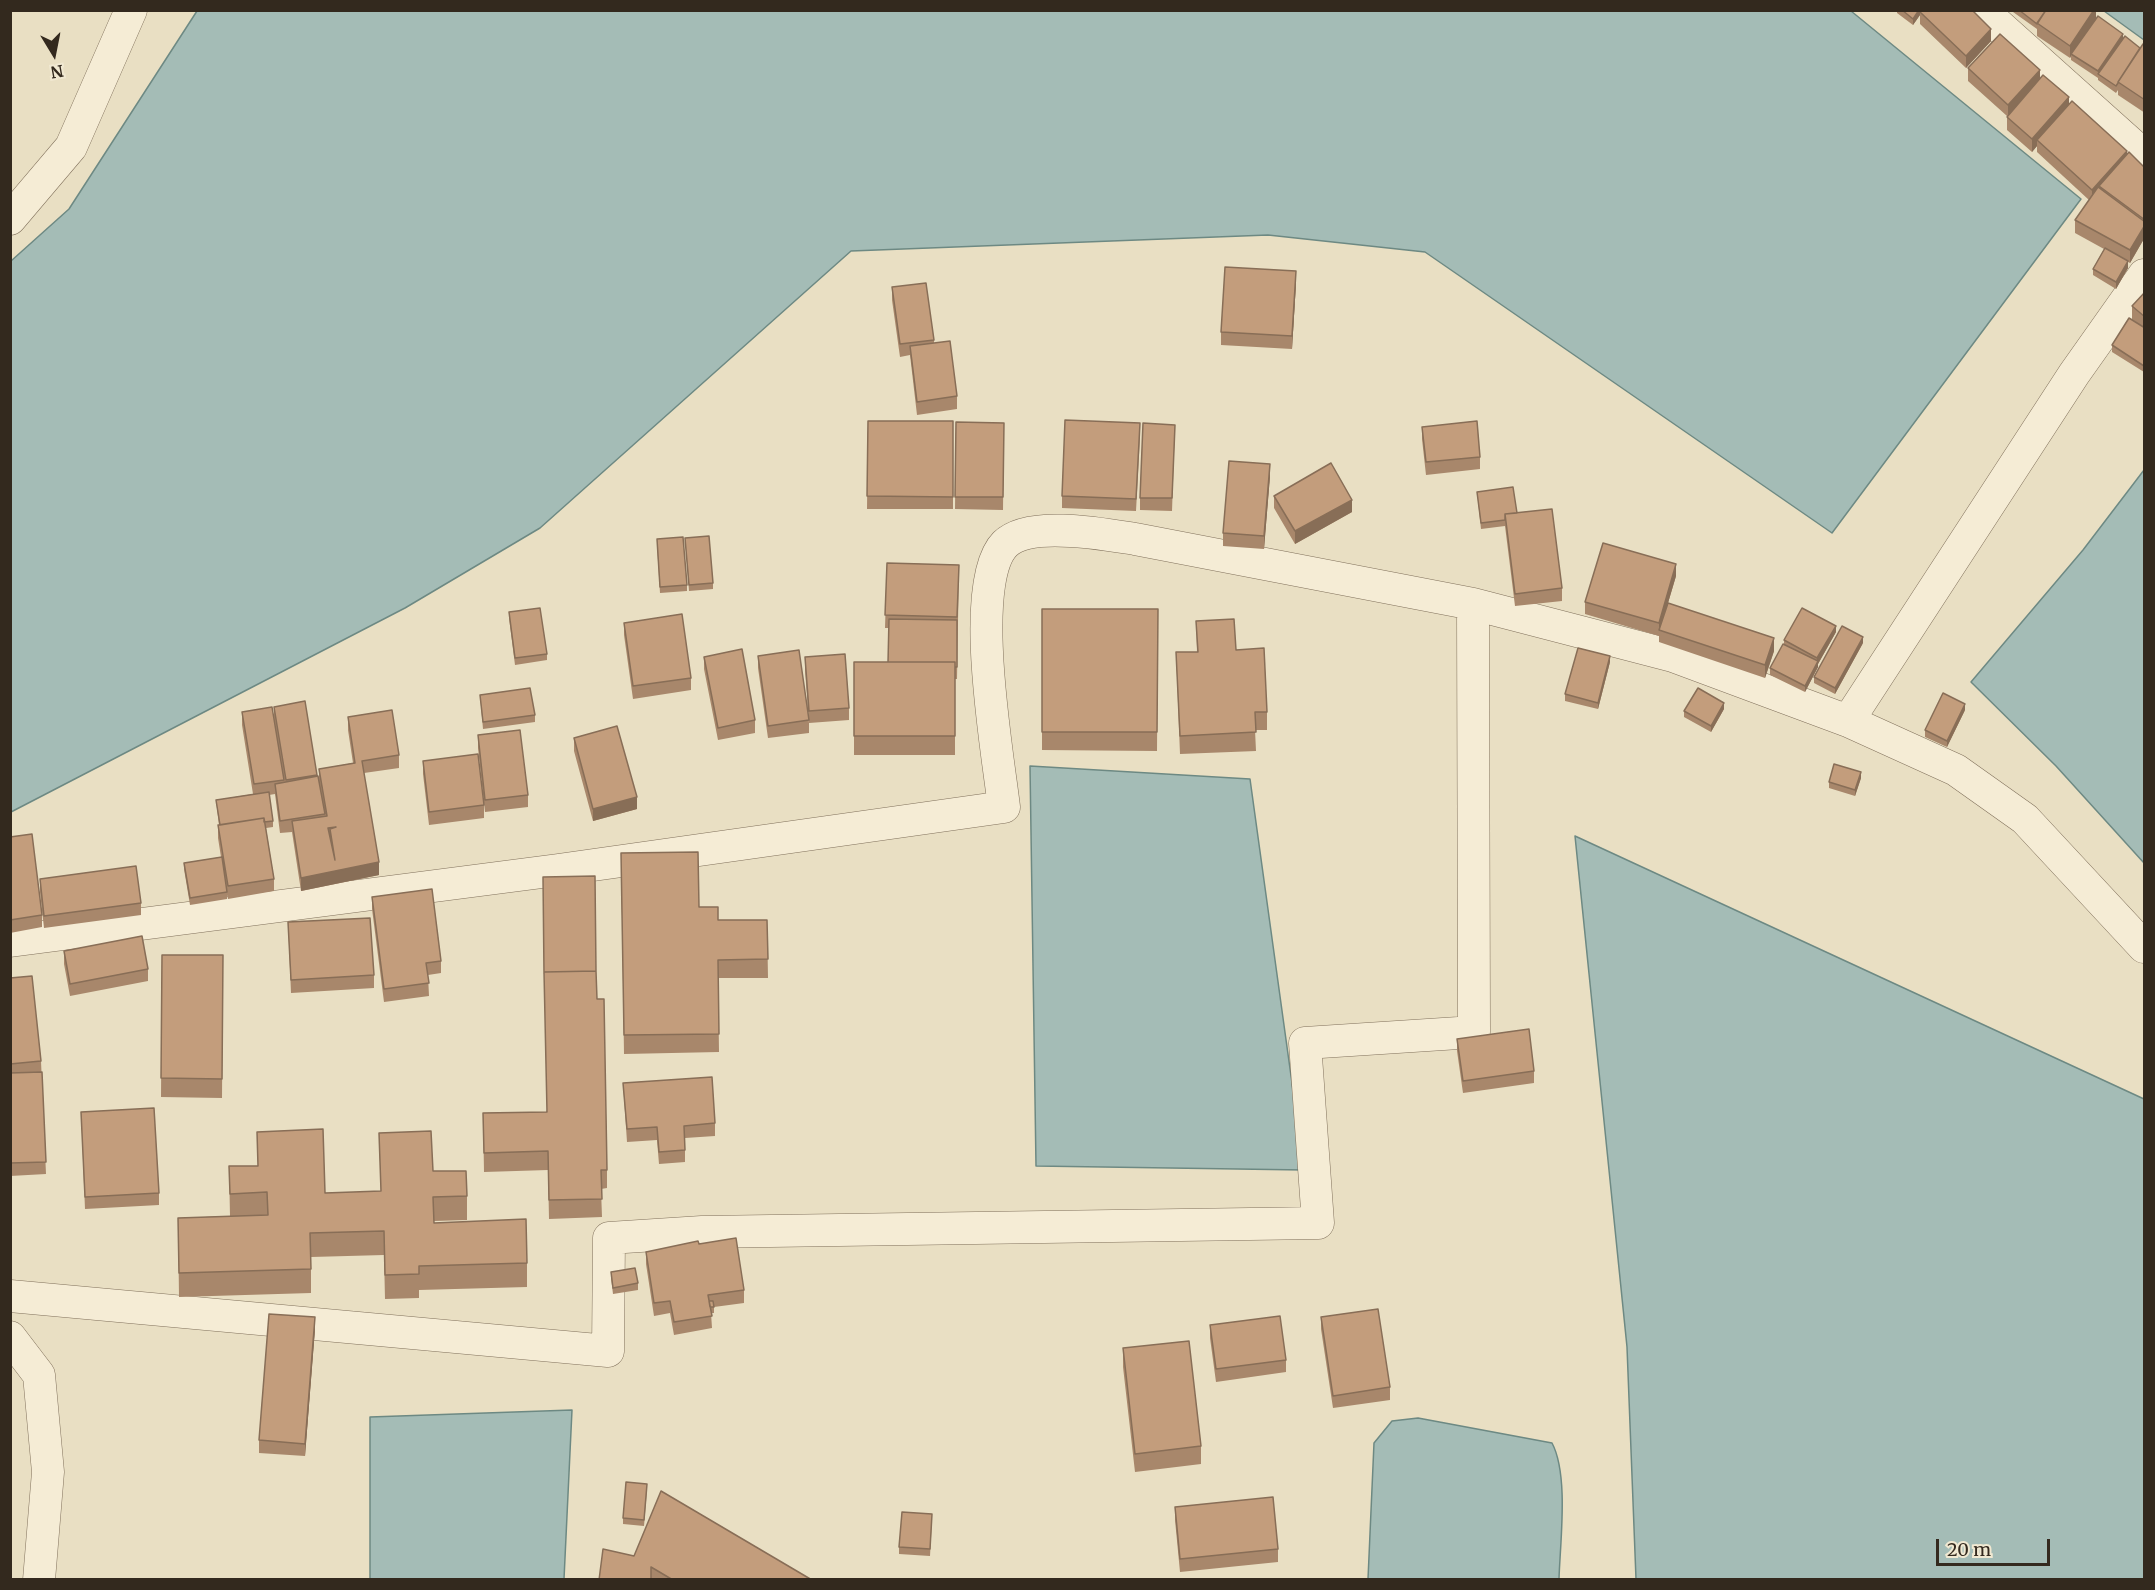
<!DOCTYPE html>
<html>
<head>
<meta charset="utf-8">
<style>
	body { margin:0 }
	#map { position:relative; width:2155px; height:1590px; overflow:hidden; background:#e9dfc3; font-family:Merriweather,serif }
	canvas { display:block }
	.frame { position:absolute; inset:0; border:12px solid #33291e; pointer-events:none }
	.north { position:absolute; left:24px; top:24px; width:60px; height:60px; -webkit-text-stroke:4px #f1e9d2; paint-order:stroke; rotate:170deg; font-size:16px; font-weight:700; line-height:24px; text-align:center; color:#33291e }
	.north::after { content:''; display:block; margin:auto; width:21px; height:27px; background:#33291e; clip-path:polygon(50% 0,100% 100%,50% 72%,0 100%) }
	.scale { position:absolute; left:1936px; top:1539px; width:114px; height:27px; box-sizing:border-box; border:3px solid #33291e; border-top:0; padding-left:8px; font-size:18px; line-height:21px; white-space:nowrap; color:#33291e; -webkit-text-stroke:4px #f1e9d2; paint-order:stroke }
</style>
</head>
<body>
<div id="map">
<canvas width="2155" height="1590"></canvas>
<div class="frame"></div>
<div class="north">N</div>
<div class="scale">20 m</div>
</div>
<script>
const g = document.querySelector('canvas').getContext('2d');
g.lineJoin = 'round';
function fillPath(path, color) { g.fillStyle = color; g.fill(path, 'evenodd'); }
function trace(path, color, width, dash) { g.strokeStyle = color; g.lineWidth = width; g.lineCap = dash ? 'butt' : 'round'; g.setLineDash(dash || []); g.stroke(path); }
const water = new Path2D(`
	M197 11H1851L2081 199 1832 533 1425 252 1268 235 851 251 540 528 405 608 11 812V261L69 209Z
	M2104 11H2144V40Z
	M2144 470V863L2056 766 1971 682 2083 550Z
	M1030 766 1250 779 1304 1170 1036 1166Z
	M1575 836 2144 1099V1579H1636L1627 1347Z
	M572 1410 564 1579H370V1417Z
	M1418 1418 1552 1443C1569 1475 1560 1543 1559 1579H1368L1374 1443 1392 1421Z`);
fillPath(water, '#a4bcb6');
trace(water, '#6d8983', 1.5);
const minor = new Path2D(`
	M10 219 71 147 131 10
	M2144 275 2074 374 1848 721 1956 770 2025 819 2144 947
	M10 941 558 870 1004 807C998 755 967 582 1005 544 1029 520 1104 534 1135 539L1473 604 1673 656 1848 721
	M10 1296 608 1351 609 1238 702 1232 1318 1223 1305 1043 1474 1032 1473 604
	M10 1337 39 1375 48 1472 39 1580`);
const tertiary = new Path2D(`
	M1981 10 2144 156`);
trace(minor, '#81715c', 33);
trace(tertiary, '#81715c', 34);
trace(minor, '#f5ecd5', 32);
trace(tertiary, '#f5ecd5', 33);
fillPath(new Path2D(`
	M1897 10H1972L1991 41 1966 68 1920 24V15L1913 25 1897 13Z
	M2013 10H2096V18L2123 38 2140 48 2145 45V113L2118 95V90L2116 93 2098 80V77V78L2071 60V56L2070 58 2037 36V29L2013 12Z
	M1968 68 2040 78 2069 104 2145 168V237L2130 263 2128 262V268L2116 289 2093 275V269L2104 249 2075 233V220L2089 200 2037 152V146L2032 152 2007 130V116L1968 81Z
	M1296 283 1292 349 1221 345V332Z
	M892 287 934 340V343L957 396V409L917 415 910 355 900 357 892 300Z
	M2145 292V371L2144 372 2112 352V345L2138 324 2132 319V306Z
	M868 421H953V509H867Z
	M956 422 1004 423 1003 510 955 509Z
	M1175 425 1172 511 1140 510V498Z
	M1422 427 1480 457V469L1426 475 1422 439Z
	M1140 436 1136 511 1062 508V496Z
	M1270 476 1264 549 1223 546V533Z
	M1477 492 1517 513 1562 588V601L1515 606 1505 526 1481 529Z
	M1274 496 1352 512 1295 544 1274 508Z
	M685 538 713 583V589L689 591Z
	M657 545 687 585V591L660 593Z
	M887 563 959 565 957 679H955V755H854V662H888L889 628H885Z
	M1676 576 1668 603 1774 651 1765 678 1659 642V634V636L1585 614V602Z
	M1042 609H1158L1157 751 1042 750Z
	M509 612 547 654V660L515 665 509 618Z
	M1196 621 1236 650 1267 712V730H1255L1256 751 1180 754 1176 652H1197Z
	M624 623 691 678V690L633 699 624 635Z
	M1836 632 1818 664V667L1805 692 1770 675V668L1784 644V640Z
	M1863 643 1835 694 1814 683V677Z
	M758 656 809 720V733L768 738 758 668Z
	M704 657 755 720V733L718 740 704 669Z
	M805 657 849 708V720L809 723 805 670Z
	M1610 662 1598 709 1565 701V694Z
	M480 695 535 715V722L483 729Z
	M305 701 317 776 319 782V769L353 763 348 730V717L399 755V768L364 773 379 875 301 891 292 832 280 833 275 794 269 795 273 821V827L266 828 274 879V891L228 899 227 895V899L190 905 184 869V863L221 857 218 838V825H219L216 800 253 794 242 725V712L274 719V707Z
	M1724 709 1711 732 1684 717V711Z
	M1965 710 1947 747 1925 737V730Z
	M478 735 528 795V807L485 812 478 748Z
	M574 738 637 809 593 821 574 751Z
	M423 761 484 805V818L429 825 423 774Z
	M1861 778 1855 796 1829 788V782Z
	M10 837 42 915V927L10 933Z
	M621 853 718 920H767L768 978H718L719 1052 624 1054Z
	M40 879 141 903V915L44 928 40 892Z
	M372 897 441 961V973L428 975 429 996 384 1002 372 909Z
	M288 922 374 975V988L291 993Z
	M64 951 148 969V981L70 996 64 964Z
	M162 955H223L222 1098 161 1097Z
	M10 978 41 1061 46 1174 10 1176Z
	M597 999 607 1170V1188L601 1189 602 1217 549 1219 548 1170 484 1172 483 1113 546 1112Z
	M1457 1039 1534 1071V1083L1463 1093 1457 1051Z
	M623 1083 715 1123V1136L685 1138V1162L659 1164 657 1140 627 1142Z
	M81 1112 159 1193V1205L85 1209Z
	M257 1132 325 1193 381 1192 379 1133 467 1196V1220L434 1221V1223L527 1263V1287L419 1290V1298L385 1299 384 1255 311 1257V1293L179 1297 178 1218 230 1216 229 1166H258Z
	M699 1244 744 1290V1303L714 1307V1313H711L712 1328 674 1335 670 1313 654 1316 646 1264V1252Z
	M611 1272 638 1283V1290L613 1294 611 1278Z
	M1321 1317 1390 1387V1400L1333 1408 1321 1329Z
	M1210 1325 1286 1360V1372L1216 1382 1210 1338Z
	M315 1329 305 1456 259 1453V1440Z
	M1123 1348 1201 1446V1464L1135 1472 1123 1367Z
	M647 1490 644 1526 623 1524V1518Z
	M1175 1507 1278 1549V1562L1180 1572 1175 1520Z
	M932 1520 930 1556 899 1554V1547Z
	M634 1556 812 1580H599Z`), '#a8876b');
fillPath(new Path2D(`
	M1919 10H1923L1920 12V15L1913 25V19Z
	M2094 10H2096V19L2071 54V56L2070 58V46Z
	M1991 29V41L1966 68V56Z
	M2123 34V40L2098 74V78V71Z
	M2040 70V83L2008 117V105Z
	M2069 97V109L2037 140V146L2032 152V139Z
	M2127 151V164L2099 186V194L2092 202V190Z
	M2145 225V237L2130 263V250Z
	M2128 261V268L2116 289V282Z
	M1296 271V283L1292 349V336Z
	M1270 464V476L1264 549V536Z
	M1352 500V512L1295 544V531Z
	M1676 564V576L1660 630H1659V636V623Z
	M1836 626V632L1818 664V667L1805 692V686L1817 662V658Z
	M1863 637V643L1835 694V688Z
	M1774 638V651L1765 678V665Z
	M1610 656V662L1598 709V703Z
	M1724 703V709L1711 732V726Z
	M1965 704V710L1947 747V741Z
	M1861 772V778L1855 796V790Z
	M637 797V809L593 821V809Z
	M379 862V875L301 891V878Z
	M315 1317V1329L305 1456V1444Z`), '#886e57');
const building = new Path2D(`
	M1902 10H1919L1913 19Z
	M1921 10H1972L1991 29 1966 56 1920 12Z
	M2019 10H2046L2037 24Z
	M2046 10H2094L2070 46 2037 23Z
	M2098 16 2123 34 2098 71 2071 54Z
	M2000 34 2040 70 2008 105 1968 68Z
	M2125 36 2140 48 2118 82V83L2116 86 2098 74Z
	M2143 44 2145 45V100L2118 82Z
	M2043 75 2069 97 2032 139 2007 117Z
	M2072 101 2127 151 2092 190 2037 140Z
	M2129 152 2145 168V220L2099 186Z
	M2098 187 2145 222V225L2130 250 2075 220Z
	M2105 248 2128 261 2116 282 2093 269Z
	M1225 267 1296 271 1292 336 1221 332Z
	M926 283 934 340 900 344 892 287Z
	M2145 292V317L2132 306Z
	M2129 318 2145 328 2144 366 2112 345Z
	M950 341 957 396 917 402 910 346Z
	M1065 420 1140 423 1136 499 1062 496Z
	M868 421H953V497L867 496Z
	M1477 421 1480 457 1426 462 1422 427Z
	M956 422 1004 423 1003 497H955Z
	M1143 423 1175 425 1172 498H1140Z
	M1229 461 1270 464 1264 536 1223 533Z
	M1331 463 1352 500 1295 531 1274 496Z
	M1513 487 1517 513 1505 514V520L1481 523 1477 492Z
	M1552 509 1562 588 1515 594 1505 514Z
	M709 536 713 583 689 585 685 538Z
	M683 537 687 585 660 587 657 539Z
	M1603 543 1676 564 1659 623 1585 602Z
	M887 563 959 565 957 617 885 615Z
	M1668 603 1774 638 1765 665 1659 630Z
	M540 608 547 654 515 658 509 612Z
	M1802 608 1836 626 1817 658 1784 640Z
	M1042 609H1158L1157 732H1042Z
	M682 614 691 678 633 686 624 623Z
	M889 619 957 620V667H955V662H888Z
	M1234 619 1236 650 1264 648 1267 712H1255L1256 732 1180 736 1176 652H1198L1196 621Z
	M1842 626 1863 637 1835 688 1814 677Z
	M1783 644 1818 661 1805 686 1770 668Z
	M1578 648 1610 656 1598 703 1565 694Z
	M742 649 755 720 718 728 704 657Z
	M799 650 809 720 768 726 758 656Z
	M845 654 849 708 809 711 805 657Z
	M854 662H955V736H854Z
	M530 688 535 715 483 722 480 695Z
	M1698 688 1724 703 1711 726 1684 711Z
	M1943 693 1965 704 1947 741 1925 730Z
	M305 701 317 775 286 780 274 707Z
	M272 707 284 780 254 784 242 712Z
	M392 710 399 755 362 761 379 862 301 878 292 821 327 816 319 769 355 763 348 717ZM336 827 330 829 335 860 328 828Z
	M617 726 637 797 593 809 574 738Z
	M520 730 528 795 485 800 478 735Z
	M478 754 484 805 429 812 423 761Z
	M1834 764 1861 772 1855 790 1829 782Z
	M318 776 325 814 280 821 275 784Z
	M269 792 273 821 264 822V818L220 825 216 800Z
	M264 818 274 879 228 886 218 825Z
	M32 834 42 915 10 920V837Z
	M698 852 699 907H718V920H767L768 959 718 960 719 1034 624 1035 621 853Z
	M222 857 227 892 190 898 184 863Z
	M136 866 141 903 44 916 40 879Z
	M595 876 596 971 544 972V974L543 877Z
	M432 889 441 961 426 963 429 983 384 989 372 897Z
	M370 918 374 975 291 980 288 922Z
	M142 936 148 969 70 984 64 951Z
	M162 955H223L222 1079 161 1078Z
	M596 971 597 999H604L607 1170H601L602 1199 549 1200 548 1151 484 1153 483 1113 547 1112 544 972Z
	M32 976 41 1061 10 1064V978Z
	M1529 1029 1534 1071 1463 1081 1457 1039Z
	M42 1072 46 1162 10 1163V1073Z
	M712 1077 715 1123 684 1126 685 1150 659 1152 657 1127 627 1129 623 1083Z
	M154 1108 159 1193 85 1197 81 1112Z
	M323 1129 325 1193 381 1191 379 1133 431 1131 433 1171H466L467 1196 433 1197 434 1223 526 1219 527 1263 419 1266V1274L385 1275 384 1231 310 1233 311 1269 179 1273 178 1218 268 1215 267 1192 230 1194 229 1166H258L257 1132Z
	M736 1238 744 1290 708 1295 712 1316 674 1322 670 1301 654 1303 646 1252 698 1241 699 1244Z
	M635 1268 638 1283 613 1288 611 1272Z
	M709 1301H713L714 1307H710Z
	M1378 1309 1390 1387 1333 1396 1321 1317Z
	M269 1314 315 1317 305 1444 259 1440Z
	M1280 1316 1286 1360 1216 1369 1210 1325Z
	M1189 1341 1201 1446 1135 1454 1123 1348Z
	M626 1482 647 1484 644 1520 623 1518Z
	M661 1491 812 1580H673L651 1567V1580H599L603 1549 634 1556Z
	M1273 1497 1278 1549 1180 1559 1175 1507Z
	M902 1512 932 1514 930 1549 899 1547Z`);
fillPath(building, '#c39d7c');
trace(building, '#886e57', 1.5);
</script>
</body>
</html>
